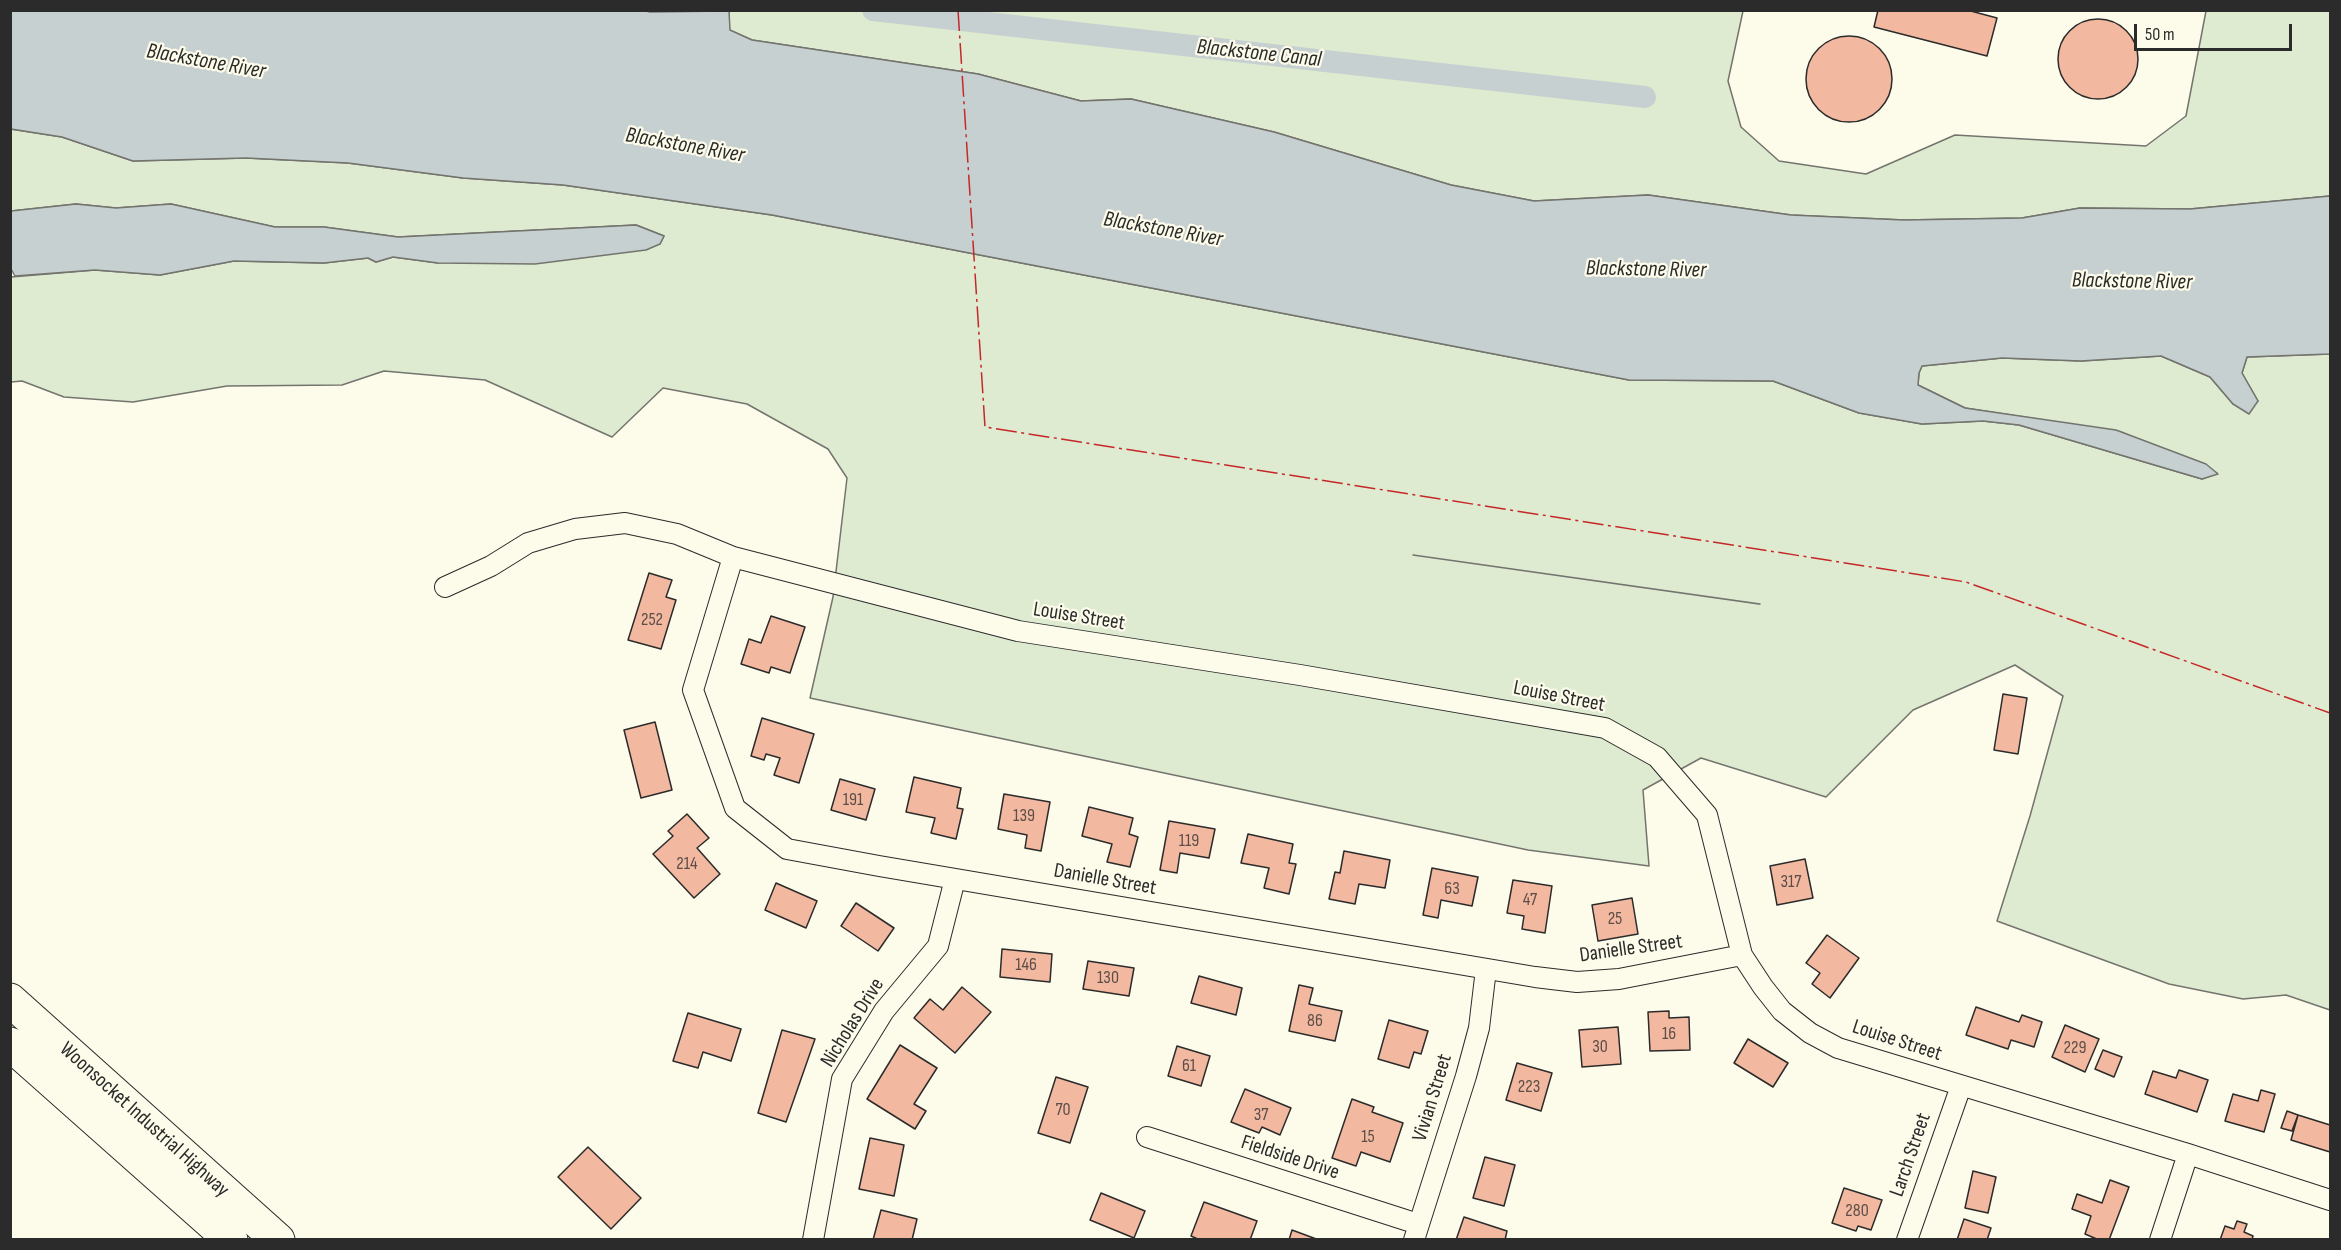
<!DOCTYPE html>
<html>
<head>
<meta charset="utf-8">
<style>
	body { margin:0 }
	#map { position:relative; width:2341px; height:1250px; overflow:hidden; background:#fdfbea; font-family:"Sofia Sans Condensed",sans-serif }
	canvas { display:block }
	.frame { position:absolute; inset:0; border:12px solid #2b2b2b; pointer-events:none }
	.scale { position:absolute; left:2134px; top:24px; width:158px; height:27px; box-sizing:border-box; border:3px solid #2b2b2b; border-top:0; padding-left:8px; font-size:18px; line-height:21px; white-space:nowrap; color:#2b2b2b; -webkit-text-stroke:4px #fdfbea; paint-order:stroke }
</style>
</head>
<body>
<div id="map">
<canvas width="2341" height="1250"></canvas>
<div class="frame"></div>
<div class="scale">50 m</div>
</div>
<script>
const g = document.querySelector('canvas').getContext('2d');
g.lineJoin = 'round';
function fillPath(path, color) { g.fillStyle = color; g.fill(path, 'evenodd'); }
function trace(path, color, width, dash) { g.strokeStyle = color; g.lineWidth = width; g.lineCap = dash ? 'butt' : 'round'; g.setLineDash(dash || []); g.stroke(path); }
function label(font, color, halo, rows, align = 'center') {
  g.font = font + ' "Sofia Sans Condensed",sans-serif'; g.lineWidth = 4.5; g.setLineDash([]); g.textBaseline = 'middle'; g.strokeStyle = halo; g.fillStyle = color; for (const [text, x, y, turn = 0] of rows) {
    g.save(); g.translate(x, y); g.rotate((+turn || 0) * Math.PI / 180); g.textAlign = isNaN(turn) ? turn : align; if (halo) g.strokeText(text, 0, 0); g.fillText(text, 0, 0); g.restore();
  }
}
const green = new Path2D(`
	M729 11H1743L1728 81 1741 127 1779 161 1866 174 1955 135 2146 146 2186 116 2206 11H2330V196L2190 209 2080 208 2022 218 1904 220 1791 215 1648 195 1534 201 1451 185 1274 132 1131 99 1081 101 978 74 752 40 729 30Z
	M10 129 62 137 133 161 246 158 348 163 463 178 563 185 772 215 1629 380 1773 381 1859 413 1922 424 1983 421 2019 425 2202 479 2217 473 2121 432 1965 408 1918 385 1919 373 1922 366 2002 358 2081 361 2161 356 2210 377 2233 404 2258 401 2242 373 2247 357 2330 354V1010L2286 995 2243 999 2169 984 1997 921 2030 816 2063 696 2015 665 1913 710 1826 797 1701 758 1643 790 1649 866 1528 850 810 698 833 597 847 478 828 449 747 404 663 388 612 437 485 380 384 371 342 385 227 386 133 402 64 397 22 381 11 382V277L95 270 160 275 234 261 324 263 368 258 376 262 393 257 438 263 660 244 664 236 636 225 398 237 324 227H275L171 204 116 208 76 204 11 211ZM1413 555 1759 604H1760Z`);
fillPath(green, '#deebd1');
trace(green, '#74746e', 1.5);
const water = new Path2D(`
	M642 10 650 12 729 11 730 30 752 40 978 74 1081 101 1131 99 1274 132 1451 185 1534 201 1648 195 1791 215 1904 220 2022 218 2080 208 2190 209 2330 196V354L2247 357 2242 373 2258 401 2249 414 2233 404 2210 377 2161 356 2081 361 2002 358 1922 366 1919 373 1918 385 1965 408 2116 430 2206 464 2218 474 2202 479 2019 425 1983 421 1922 424 1859 413 1773 381 1629 380 772 215 563 185 463 178 348 163 246 158 133 161 62 137 11 129V11Z
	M76 204 116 208 171 204 275 227H324L398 237 636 225 664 236 660 244 646 250 535 264 438 263 393 257 376 262 368 258 324 263 234 261 160 275 95 270 15 276 11 269V211Z`);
fillPath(water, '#c7d0d0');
trace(water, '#74746e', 1.5);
trace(new Path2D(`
	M873 10 1645 97`), '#c7d0d0', 22);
const building = new Path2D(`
	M1878 10H1967L1997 18 1987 56 1874 27Z
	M2058 59a40 40 0 1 1 80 0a40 40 0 1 1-80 0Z
	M1806 79a43 43 0 1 1 86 0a43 43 0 1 1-86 0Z
	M649 573 672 580 666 597 676 600 661 649 628 640Z
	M771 616 805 627 790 673 771 667 769 673 741 664 749 639 761 643Z
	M2003 694 2027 698 2018 754 1994 750Z
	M762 718 814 734 799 783 774 775 780 758 766 754 764 760 751 756Z
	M655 722 672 790 641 798 624 730Z
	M914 777 961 788 957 808 963 809 956 839 931 833 935 818 906 812Z
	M840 779 875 789 866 820 831 810Z
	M1004 794 1050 802 1041 851 1025 848 1027 835 998 829Z
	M1089 807 1133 818 1129 834 1138 837 1130 867 1107 862 1112 844 1082 836Z
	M687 814 709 838 697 848 720 874 694 898 653 854 673 836 668 831Z
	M1169 821 1215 829 1209 858 1180 853 1177 873 1160 870Z
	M1248 834 1293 844 1289 863 1296 864 1289 894 1264 888 1269 868 1241 863Z
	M1344 851 1390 860 1385 888 1359 884 1355 904 1329 899 1335 872 1340 873Z
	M1805 859 1813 898 1777 905 1770 866Z
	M1432 868 1478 877 1472 906 1441 900 1438 918 1423 915Z
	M1513 880 1552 886 1545 933 1522 929 1524 916 1507 913Z
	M776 883 817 901 806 928 765 910Z
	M1632 898 1638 934 1598 941 1592 905Z
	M856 903 894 928 878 951 841 926Z
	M1827 935 1859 958 1830 998 1812 984 1820 973 1806 963Z
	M1002 949 1052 954 1050 982 1000 977Z
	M1088 961 1134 968 1129 996 1083 989Z
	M1199 976 1242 988 1236 1015 1191 1003Z
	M1299 985 1313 988 1309 1004 1342 1011 1335 1041 1289 1031Z
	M962 987 991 1012 955 1053 914 1018 930 999 943 1010Z
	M1976 1007 2019 1022 2022 1015 2042 1022 2034 1047 2011 1040 2008 1049 1966 1035Z
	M1669 1011V1018L1689 1017 1690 1050 1650 1051 1648 1012Z
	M688 1013 741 1029 731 1061 703 1052 698 1068 673 1061Z
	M1389 1020 1428 1031 1421 1054 1414 1052 1409 1068 1378 1059Z
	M2065 1025 2099 1039 2085 1072 2052 1057Z
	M1618 1027 1621 1064 1582 1067 1579 1030Z
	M782 1030 815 1039 786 1122 758 1113Z
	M1748 1039 1788 1063 1773 1087 1734 1063Z
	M900 1045 937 1068 914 1104 926 1111 915 1129 867 1099Z
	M1177 1046 1210 1056 1201 1086 1168 1076Z
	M2103 1050 2122 1057 2114 1077 2095 1069Z
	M1517 1063 1552 1073 1541 1111 1506 1100Z
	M2179 1070 2208 1080 2197 1112 2145 1094 2153 1071 2176 1078Z
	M1056 1077 1088 1087 1070 1143 1038 1133Z
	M1245 1089 1291 1108 1280 1135 1262 1127 1259 1133 1231 1122Z
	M2261 1090 2275 1094 2264 1132 2225 1121 2233 1094 2258 1101Z
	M1352 1099 1374 1107 1372 1112 1403 1123 1390 1162 1361 1152 1356 1166 1332 1158Z
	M2287 1111 2298 1115 2292 1131 2281 1128Z
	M2298 1115 2330 1125V1152L2291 1140Z
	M870 1138 904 1145 894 1196 859 1189Z
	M588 1147 641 1198 611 1229 558 1177Z
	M1485 1157 1515 1165 1504 1206 1473 1198Z
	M1973 1171 1996 1177 1988 1213 1965 1208Z
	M2110 1180 2129 1187 2109 1240H2099L2085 1234 2091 1216 2072 1209 2077 1194 2102 1203Z
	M1844 1188 1882 1200 1871 1230 1858 1226 1856 1231 1832 1223Z
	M1101 1193 1145 1211 1134 1238 1090 1220Z
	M1204 1202 1257 1221 1250 1240H1200L1191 1236Z
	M881 1210 917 1219 912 1240H873Z
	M1464 1217 1507 1231 1505 1240H1456Z
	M1964 1219 1991 1228 1987 1240H1957Z
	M2237 1221 2247 1224 2244 1232 2253 1236 2252 1240H2220L2225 1226 2234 1229Z
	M1292 1230 1319 1240H1289Z`);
fillPath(building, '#f2b8a0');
trace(building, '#2b2b2b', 1.5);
const minor = new Path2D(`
	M733 557 693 690 735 808 787 849 879 866 1535 977 1577 982 1619 979 1742 955
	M445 587 491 566 528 543 575 529 625 523 677 534 733 557 1018 631 1300 675 1605 728 1657 757 1707 815 1742 955 1763 987 1782 1011 1810 1033 1838 1048 2188 1154 2330 1200
	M1147 1137 1418 1224
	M813 1240 842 1079 884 1011 938 946 955 879
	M1414 1240 1466 1076 1479 1028 1486 969
	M1907 1240 1961 1086
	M2160 1240 2188 1154`);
const motorway = new Path2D(`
	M10 1000 278 1240
	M10 1044 231 1240`);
trace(minor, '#2b2b2b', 22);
trace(motorway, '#2b2b2b', 35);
trace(minor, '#fdfbea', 20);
trace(motorway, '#fdfbea', 33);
trace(new Path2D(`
	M958 10 985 427 1966 582 2330 713`), '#c62828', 1.5, [21, 4.5, 3, 4.5]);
label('18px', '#5d4e48', null, [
	["252",652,620],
	["191",853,800],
	["139",1024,816],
	["119",1189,841],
	["214",687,864],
	["317",1791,882],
	["63",1452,889],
	["47",1530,900],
	["25",1615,919],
	["146",1026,965],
	["130",1108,978],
	["86",1315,1021],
	["16",1669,1034],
	["30",1600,1047],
	["229",2075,1048],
	["61",1189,1066],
	["223",1529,1087],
	["70",1063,1110],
	["37",1261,1115],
	["15",1368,1137],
	["280",1857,1211]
]);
label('21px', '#2b2b2b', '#fdfbea', [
	["Louise Street",1079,617,9],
	["Louise Street",1559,697,11],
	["Danielle Street",1105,880,10],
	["Danielle Street",1631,949,-8],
	["Nicholas Drive",853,1023,-58],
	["Louise Street",1897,1041,18],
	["Vivian Street",1433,1098,-73],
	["Woonsocket Industrial Highway",144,1120,42],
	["Larch Street",1911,1155,-71],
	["Fieldside Drive",1290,1158,18]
]);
label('italic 22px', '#2b2b2b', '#fdfbea', [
	["Blackstone Canal",1259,54,6],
	["Blackstone River",206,62,10],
	["Blackstone River",685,146,10],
	["Blackstone River",1163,230,10],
	["Blackstone River",1646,270,1],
	["Blackstone River",2132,282,1]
]);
</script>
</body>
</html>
